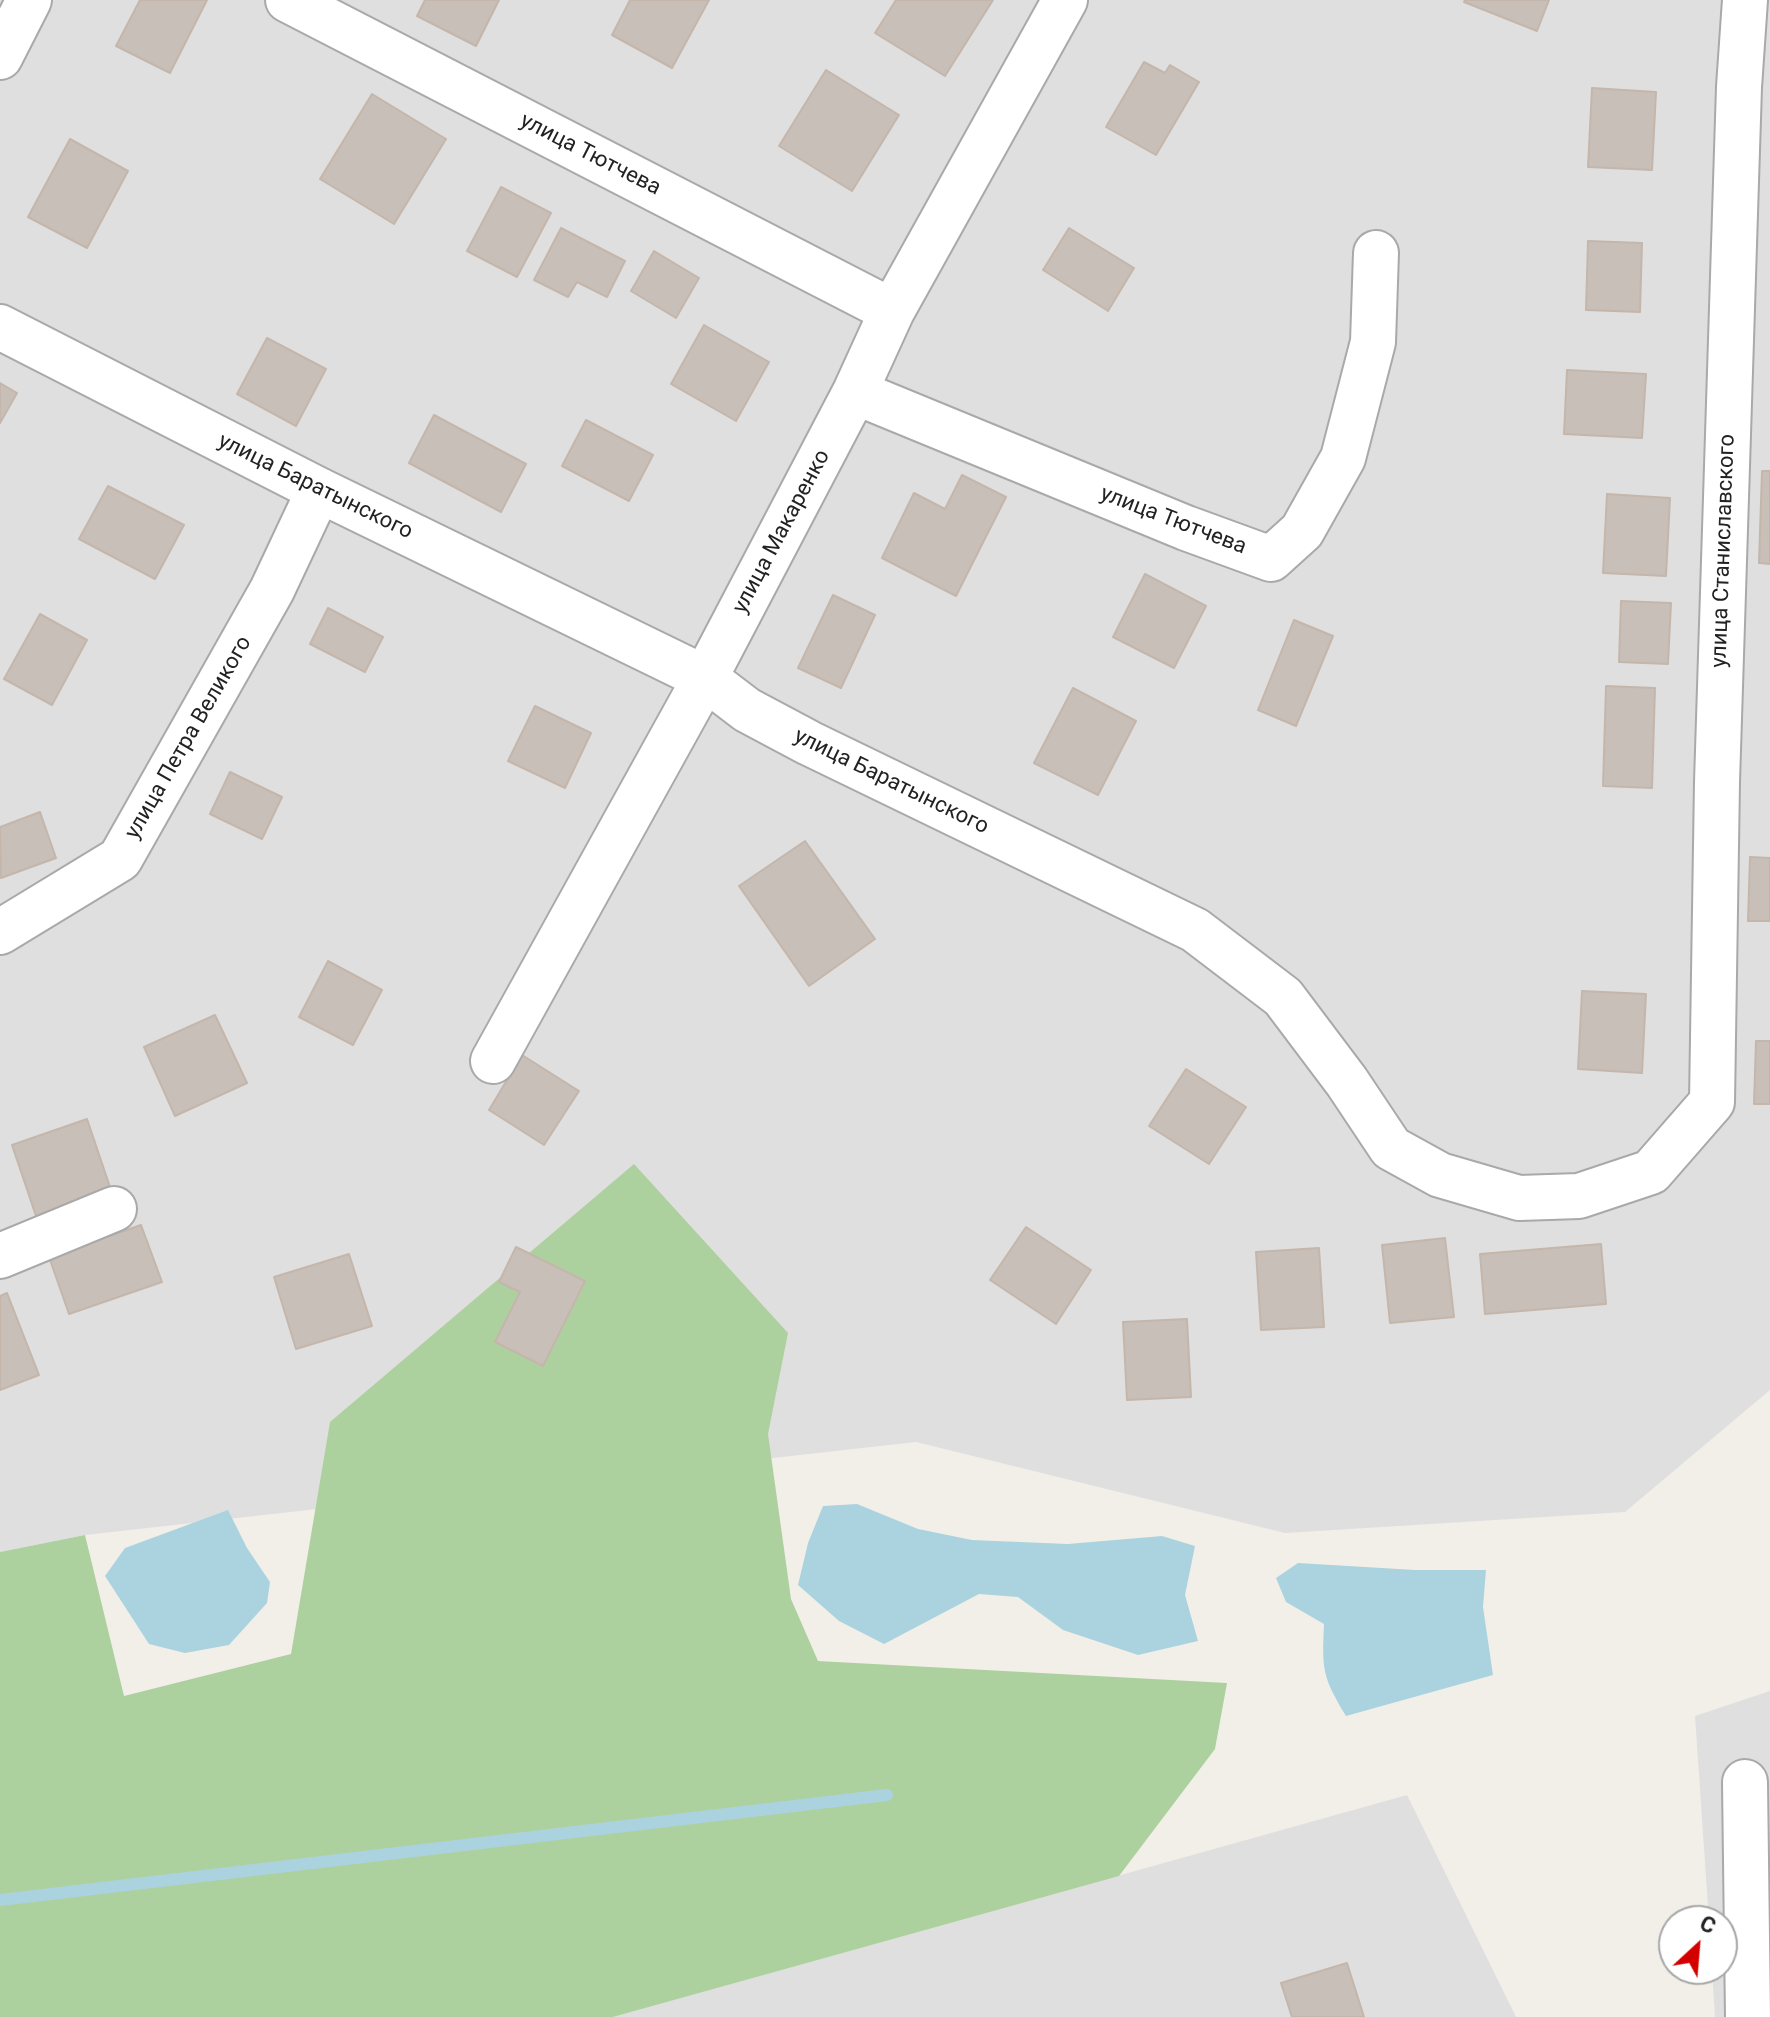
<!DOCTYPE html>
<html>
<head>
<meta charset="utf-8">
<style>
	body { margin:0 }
	#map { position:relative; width:1770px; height:2017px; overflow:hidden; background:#f2efe9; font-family:Roboto,sans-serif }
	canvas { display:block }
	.north { position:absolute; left:1658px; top:1905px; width:80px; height:80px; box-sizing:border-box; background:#fff; border:2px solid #a7a7a7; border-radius:50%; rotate:26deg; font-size:22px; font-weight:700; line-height:32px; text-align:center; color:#222 }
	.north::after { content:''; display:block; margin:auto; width:28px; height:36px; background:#d40000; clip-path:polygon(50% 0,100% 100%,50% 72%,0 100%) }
</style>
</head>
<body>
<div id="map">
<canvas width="1770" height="2017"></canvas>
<div class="north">С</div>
</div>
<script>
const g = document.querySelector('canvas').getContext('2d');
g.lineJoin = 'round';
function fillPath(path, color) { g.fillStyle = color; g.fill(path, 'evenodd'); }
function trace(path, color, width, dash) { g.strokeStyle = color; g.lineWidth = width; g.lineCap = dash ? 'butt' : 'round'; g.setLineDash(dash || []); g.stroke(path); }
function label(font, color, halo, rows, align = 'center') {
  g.font = font + ' Roboto,sans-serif'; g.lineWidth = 6; g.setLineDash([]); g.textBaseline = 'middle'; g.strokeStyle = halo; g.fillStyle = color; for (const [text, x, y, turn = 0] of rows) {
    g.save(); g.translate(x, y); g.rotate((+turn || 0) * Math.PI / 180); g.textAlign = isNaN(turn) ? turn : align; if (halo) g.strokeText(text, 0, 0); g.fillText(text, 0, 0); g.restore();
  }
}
fillPath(new Path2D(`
	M0 0H1770V1390L1625 1512 1285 1533 916 1442 85 1535 0 1552Z
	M1770 1691V2017H1715L1712 1969H1722V1921H1709L1695 1716Z
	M1407 1795 1516 2017H613Z`), '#e0dfdf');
fillPath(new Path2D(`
	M634 1164 788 1333 768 1434 791 1599 818 1661 1227 1683 1215 1749 1119 1876 613 2017H0V1552L85 1535 124 1696 291 1654 330 1422Z`), '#add19e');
fillPath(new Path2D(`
	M857 1504 918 1529 972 1540 1068 1544 1162 1536 1195 1546 1185 1595 1198 1641 1138 1655 1063 1630 1018 1597 979 1594 884 1644 839 1621 798 1585 808 1543 823 1506Z
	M228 1510 247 1548 270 1582 267 1603 229 1645 185 1653 149 1644 105 1576 125 1548Z
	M1298 1563 1415 1570H1486L1483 1607 1493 1675 1346 1716C1322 1676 1322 1670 1324 1624L1286 1602 1276 1578Z`), '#aad3df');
trace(new Path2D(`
	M0 1900 887 1795`), '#aad3df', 12);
const building = new Path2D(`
	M140 0H207L170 73 116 46Z
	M425 0H499L476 46 417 16Z
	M630 0H709L672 68 612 35Z
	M896 0H993L945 76 875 33Z
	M1465 0H1549L1537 31 1464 2Z
	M1144 62 1165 73 1170 65 1199 82 1156 155 1106 127Z
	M826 70 899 115 852 191 779 146Z
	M1592 88 1656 92 1652 170 1588 167Z
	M372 94 446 139 394 224 320 179Z
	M70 139 128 171 87 248 28 217Z
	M501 187 551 213 517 277 467 251Z
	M561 228 625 261 607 297 577 282 568 297 534 280Z
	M1069 228 1134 268 1108 311 1043 270Z
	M1588 241 1642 243 1640 312 1586 310Z
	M654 251 699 278 676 318 631 291Z
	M704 325 769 362 736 421 671 384Z
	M267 338 326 369 296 426 237 394Z
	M1567 370 1646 374 1642 438 1564 434Z
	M0 383 17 393 0 423Z
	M434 415 526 464 501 512 409 463Z
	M586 420 653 455 629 501 562 466Z
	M1762 471H1770V564L1759 563Z
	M962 475 1006 497 956 596 882 558 914 493 945 509Z
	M108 486 184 525 155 579 79 539Z
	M1607 494 1670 498 1666 576 1603 573Z
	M1145 574 1206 606 1174 668 1113 637Z
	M833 595 875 615 841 688 798 668Z
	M1621 601 1671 603 1668 664 1619 662Z
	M328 608 383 637 365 672 310 644Z
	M40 614 87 640 52 705 4 679Z
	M1294 620 1333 636 1296 726 1258 710Z
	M1606 686 1655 688 1652 788 1603 786Z
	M1073 688 1136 721 1098 795 1034 763Z
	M535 706 591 733 565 788 508 761Z
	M230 772 282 797 262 839 210 814Z
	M40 812 56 858 1 878 0 827Z
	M805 841 875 939 809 986 739 886Z
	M1750 857 1770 858V921H1748Z
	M328 961 382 990 353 1045 299 1017Z
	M1582 991 1646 994 1642 1073 1578 1069Z
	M215 1015 247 1083 175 1116 144 1047Z
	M1756 1041H1770V1104H1754Z
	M522 1055 579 1091 544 1145 489 1110Z
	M1186 1069 1246 1107 1209 1164 1149 1126Z
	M87 1119 111 1190 36 1216 12 1145Z
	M141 1225 162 1282 69 1314 49 1257Z
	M1026 1227 1091 1270 1056 1324 990 1280Z
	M1445 1238 1454 1317 1390 1323 1382 1245Z
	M1601 1244 1606 1304 1485 1314 1480 1254Z
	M516 1247 585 1281 543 1366 495 1342 520 1292 499 1282Z
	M1319 1248 1324 1327 1261 1330 1256 1252Z
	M349 1254 372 1326 296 1349 274 1277Z
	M7 1293 39 1375 0 1390V1296Z
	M1187 1319 1191 1397 1127 1400 1123 1322Z
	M1347 1963 1364 2017H1292L1281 1983Z`);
fillPath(building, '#c7bfb8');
trace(building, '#c4b6ab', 2);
const minor = new Path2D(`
	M288 0 892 311
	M0 57 29 0
	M0 327 319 490 705 678 747 710 809 743 1195 930 1283 997 1347 1082 1391 1148 1440 1175 1519 1198 1579 1196 1651 1172 1712 1102 1717 782 1739 87 1745 0
	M855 392 1186 528 1271 559 1302 531 1343 458 1373 342 1376 253
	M0 932 120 859 272 590 319 490
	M493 1061 705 678 855 392 892 311 1065 0
	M0 1256 114 1209
	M1745 1782 1748 2017`);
trace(minor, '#a9a9a9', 48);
trace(minor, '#fff', 44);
label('22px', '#222', '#fff', [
	["улица Тютчева",590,155,27],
	["улица Баратынского",315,487,26],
	["улица Тютчева",1173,521,21],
	["улица Макаренко",782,532,-62],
	["улица Станиславского",1724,551,-88],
	["улица Петра Великого",189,738,-60],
	["улица Баратынского",891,782,26]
]);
</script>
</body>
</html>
